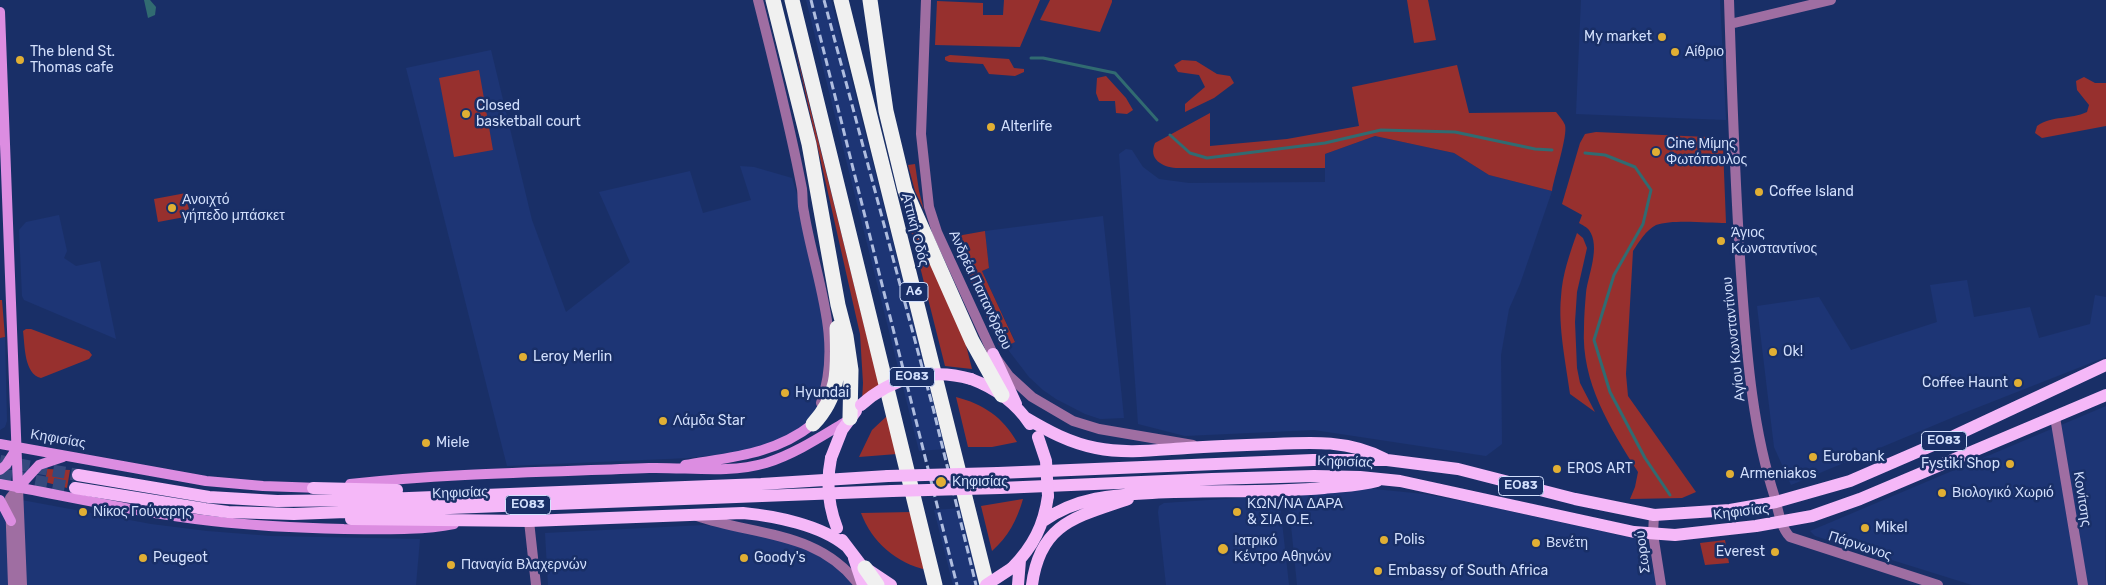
<!DOCTYPE html>
<html>
<head>
<meta charset="utf-8">
<style>
	body { margin:0 }
	canvas { display:block; background:#192f67 }
</style>
</head>
<body>
<canvas width="2106" height="585"></canvas>
<script>
const g = document.querySelector('canvas').getContext('2d');
g.lineJoin = 'round';
function fillPath(path, color) { g.fillStyle = color; g.fill(path, 'evenodd'); }
function trace(path, color, width, dash) { g.strokeStyle = color; g.lineWidth = width; g.lineCap = dash ? 'butt' : 'round'; g.setLineDash(dash || []); g.stroke(path); }
function label(font, color, halo, rows, align = 'center') {
  g.font = font + ' Rubik,sans-serif'; g.lineWidth = 5; g.setLineDash([]); g.textBaseline = 'middle'; g.strokeStyle = halo; g.fillStyle = color; for (const [text, x, y, turn = 0] of rows) {
    g.save(); g.translate(x, y); g.rotate((+turn || 0) * Math.PI / 180); g.textAlign = isNaN(turn) ? turn : align; if (halo) g.strokeText(text, 0, 0); g.fillText(text, 0, 0); g.restore();
  }
}
fillPath(new Path2D(`
	M806 0H831L946 449 919 451Z
	M1581 0H1720L1726 120 1576 114Z
	M491 50 532 220 566 312 630 262 599 192 690 171 703 213 751 200 740 166 754 167 792 178 810 238 828 346 819 406 803 427 784 439 743 452 689 458 507 466 406 68Z
	M1375 136 1454 153 1489 175 1552 191 1520 284 1509 309 1501 355 1502 444 1486 456 1314 430 1185 436 1138 424 1119 154 1126 149 1132 150 1143 167 1159 179 1189 183 1325 182V154Z
	M59 215 67 251 64 258 76 266 100 261 116 339 24 300 22 296 19 230 26 222Z
	M1103 216 1124 418 1100 419 1085 414 1056 399 1043 390 1029 377 1006 347 1015 341 982 271 989 268 985 231Z
	M1967 280 1974 317 2030 307 2039 338 2090 324 2095 295 2106 297V357L1961 414 1791 485 1774 447 1757 306 1819 297 1851 350 1937 322 1930 285Z
	M5 337 7 421 5 427 0 430V338Z
	M2106 406 2105 585H1972L1815 536 1810 531Z
	M1354 487 1424 494 1477 504 1642 540 1649 548 1656 585H1297L1289 505 1291 499 1298 496Z
	M0 496 151 524 207 531 271 536 420 539 416 585H0Z
	M1269 496 1276 498 1280 504 1289 585H1166L1158 512 1159 506 1164 503Z
	M962 508 981 585H953L934 510Z
	M705 525 744 531 795 544 831 562 853 585H548L545 533Z`), '#1d3575');
fillPath(new Path2D(`
	M1004 0H1040L1020 47 935 45 937 1 983 3V15H1003Z
	M1050 0H1112V2L1100 32 1040 20Z
	M1407 0H1428L1436 40 1414 43Z
	M794 43 880 389 862 402 863 383 860 334Z
	M950 55 1009 59 1014 68 1024 69V72L1015 76 989 74 983 64 949 62 945 60V57Z
	M1182 60 1196 61 1217 74 1230 76 1234 83 1214 98 1185 112V104L1205 87 1199 75 1178 72 1174 65Z
	M1457 65 1469 113 1556 112C1559 116 1563 120 1565 125 1568 136 1554 177 1552 191L1489 175 1454 153 1375 136 1325 154V168H1176C1162 167 1148 159 1155 143L1210 113V146L1287 139 1359 126 1352 87Z
	M479 70 493 150 454 157 439 78Z
	M1106 76 1126 98 1133 110 1127 114 1116 113 1115 101H1099L1096 93 1097 78Z
	M2084 77 2095 83H2106V126L2042 138 2035 133 2037 126C2053 115 2070 120 2087 112L2089 105 2077 90 2076 81Z
	M1596 132 1707 137 1719 141 1723 147 1726 223C1709 223 1672 219 1656 225 1646 230 1639 242 1633 251L1626 374 1628 396 1696 492 1682 498 1630 499 1635 487 1638 472C1610 428 1581 382 1584 328 1584 316 1585 305 1586 293 1588 275 1601 247 1589 230 1587 227 1582 225 1579 223L1582 215 1562 204 1580 143 1585 134Z
	M915 164 919 191 924 210 915 191 908 165Z
	M186 193 190 216 158 222 154 199Z
	M910 214 961 325 972 369 945 366 907 215Z
	M985 231 989 268 982 271 1015 342 1001 349 956 249 955 242 957 236Z
	M1577 233 1583 238 1587 248 1577 292 1575 322 1577 368 1580 383 1595 412 1570 394C1566 364 1558 327 1561 297 1562 275 1570 253 1577 233Z
	M0 300H2L5 337 0 338Z
	M26 329H31L89 351 92 355 89 359 41 378C24 374 25 346 23 331Z
	M956 397C983 404 1003 417 1017 442L992 447H968Z
	M888 415 897 454 859 457 872 430Z
	M47 469 70 470 67 488 45 482Z
	M1023 499C1017 520 1008 537 992 551L981 506Z
	M912 512 927 570C896 563 872 542 861 513Z
	M1725 540 1729 563 1705 565 1700 543Z`), '#97302e');
fillPath(new Path2D(`
	M144 0H150L156 7 155 15 148 18Z`), '#316b71');
trace(new Path2D(`
	M1031 58H1043L1115 73 1157 120
	M1170 135 1190 153 1207 158 1325 143 1381 130 1455 132 1535 149 1552 150
	M1585 153 1605 155 1635 167 1651 190 1643 224 1614 275 1594 340 1610 392 1645 458 1670 495`), '#316b71', 3);
trace(new Path2D(`
	M0 461 78 475
	M0 474 75 488`), '#35497d', 12, [12, 6]);
trace(new Path2D(`
	M758 0C774 63 790 126 802 189 803 197 802 205 804 212 814 275 844 339 821 403
	M926 0 921 134 929 207 937 232 993 354 1009 376 1032 397 1073 421 1099 429 1193 445
	M1729 0C1732 96 1735 192 1742 288 1747 358 1753 431 1775 498 1778 510 1781 528 1790 537L1938 585
	M1730 24 1831 0
	M2055 417 2083 585
	M18 488 22 585
	M1654 515 1653 534 1661 585
	M697 516C754 536 818 530 859 585
	M529 521 536 585
	M13 585 10 498 18 488`), '#9f6ea2', 10);
trace(new Path2D(`
	M0 12 18 488
	M0 444 206 481 263 486 320 488
	M685 465C730 457 774 455 813 424
	M0 470 6 465 17 448
	M0 484C71 497 141 513 212 521 256 526 300 528 344 529 381 529 418 531 454 524
	M350 484C449 473 549 472 649 468 688 467 728 474 766 463 795 454 822 436 847 421
	M18 488 39 465 63 457
	M0 500 11 521`), '#dc8de1', 10);
trace(new Path2D(`
	M993 354 1016 404
	M971 379C995 388 1015 402 1030 424
	M1026 418C1048 431 1070 443 1096 448 1125 454 1156 450 1187 448 1216 446 1245 445 1274 444 1312 442 1350 440 1385 459
	M831 458 842 430 856 411
	M998 473 1313 460H1387L1458 469 1575 499 1654 515 1730 510 1776 502 1850 481 1954 436 2106 365
	M78 475 209 497 277 501 359 500 761 484 888 476
	M75 488 205 509 228 512 294 514 892 491
	M313 488 397 490
	M1000 488 1212 479 1314 476 1360 477 1400 481 1634 532 1675 535 1756 526 1812 516 1860 499 2106 395
	M351 519 529 521 743 513C775 516 821 525 846 546
	M1043 521C1077 497 1113 495 1152 493 1209 490 1267 493 1324 488 1342 486 1359 486 1377 481
	M842 540 861 565 891 585
	M854 558 863 585
	M1012 568C1033 547 1044 525 1048 496
	M1018 585 1020 560
	M1032 585C1040 523 1076 517 1128 499`), '#f5b8f8', 12);
trace(new Path2D(`
	M773 0 809 144 838 305 846 336 851 370 850 418
	M792 0 935 585
	M841 0 987 585
	M870 0 886 111 905 190 972 341 1002 395
	M813 424C841 394 838 367 837 328
	M865 568 877 585`), '#f0f0f0', 15);
trace(new Path2D(`
	M811 0 957 585
	M824 0 933 408 976 585`), '#afbddf', 3, [8, 4]);
trace(new Path2D(`
	M861 405C891 378 931 367 971 379
	M1038 437 1046 461 1048 496
	M831 458C826 483 828 505 837 528
	M888 476 998 473
	M892 491 1000 488
	M986 585 1012 568`), '#f5b8f8', 12);
for (const [x, y, r, color] of [
	[1662,37,5,"#e1af34"],
	[1675,52,5,"#e1af34"],
	[20,60,5,"#e1af34"],
	[466,114,5,"#e1af34"],
	[991,127,5,"#e1af34"],
	[1656,152,5,"#e1af34"],
	[1759,192,5,"#e1af34"],
	[172,208,5,"#e1af34"],
	[1721,241,5,"#e1af34"],
	[1773,352,5,"#e1af34"],
	[523,357,5,"#e1af34"],
	[2018,383,5,"#e1af34"],
	[785,393,5,"#e1af34"],
	[663,421,5,"#e1af34"],
	[426,443,5,"#e1af34"],
	[1813,457,5,"#e1af34"],
	[2010,464,5,"#e1af34"],
	[1557,469,5,"#e1af34"],
	[1730,474,5,"#e1af34"],
	[941,482,6,"#e1af34"],
	[1942,493,5,"#e1af34"],
	[83,512,5,"#e1af34"],
	[1237,512,5,"#e1af34"],
	[1865,528,5,"#e1af34"],
	[1384,540,5,"#e1af34"],
	[1536,543,5,"#e1af34"],
	[1223,549,6,"#e1af34"],
	[1775,552,5,"#e1af34"],
	[143,558,5,"#e1af34"],
	[744,558,5,"#e1af34"],
	[451,565,5,"#e1af34"],
	[1378,571,5,"#e1af34"]
]) { const dot = new Path2D(); dot.arc(x, y, r, 0, 2 * Math.PI); g.fillStyle = color; g.fill(dot); trace(dot, '#192f67', 2); }
for (const [x, y, w] of [
	[914,292,28],
	[912,377,45],
	[1944,441,45],
	[1521,486,45],
	[528,505,45]
]) { const box = new Path2D(); box.roundRect(x - w / 2, y - 9.5, w, 19, 4); g.fillStyle = '#192f67'; g.fill(box); trace(box, '#d2dffc', 1); }
label('bold 12px', '#d2dffc', null, [
	["Α6",914,292],
	["ΕΟ83",912,377],
	["ΕΟ83",1944,441],
	["ΕΟ83",1521,486],
	["ΕΟ83",528,505]
]);
label('14px', '#d2dffc', '#192f67', [
	["My market",1652,37,"right"],
	["The blend St.",30,52],
	["Thomas cafe",30,68],
	["Αίθριο",1685,52],
	["Closed",476,106],
	["basketball court",476,122],
	["Alterlife",1001,127],
	["Cine Μίμης",1666,144],
	["Φωτόπουλος",1666,160],
	["Coffee Island",1769,192],
	["Ανοιχτό",182,200],
	["γήπεδο μπάσκετ",182,216],
	["Άγιος",1731,233],
	["Κωνσταντίνος",1731,249],
	["Ok!",1783,352],
	["Leroy Merlin",533,357],
	["Coffee Haunt",2008,383,"right"],
	["Hyundai",795,393],
	["Λάμδα Star",673,421],
	["Miele",436,443],
	["Eurobank",1823,457],
	["Fystiki Shop",2000,464,"right"],
	["EROS ART",1567,469],
	["Armeniakos",1740,474],
	["Κηφισίας",952,482],
	["Βιολογικό Χωριό",1952,493],
	["ΚΩΝ/ΝΑ ΔΑΡΑ",1247,504],
	["& ΣΙΑ Ο.Ε.",1247,520],
	["Νίκος Γούναρης",93,512],
	["Mikel",1875,528],
	["Polis",1394,540],
	["Ιατρικό",1234,541],
	["Κέντρο Αθηνών",1234,557],
	["Βενέτη",1546,543],
	["Everest",1765,552,"right"],
	["Peugeot",153,558],
	["Goody's",754,558],
	["Παναγία Βλαχερνών",461,565],
	["Embassy of South Africa",1388,571]
], 'left');
label('14px', '#d2dffc', '#192f67', [
	["Αττική Οδός",915,230,76],
	["Ανδρέα Παπανδρέου",980,290,65],
	["Αγίου Κωνσταντίνου",1734,339,-96],
	["Κηφισίας",58,439,10],
	["Κηφισίας",1345,462,2],
	["Κηφισίας",460,493,-2],
	["Κονίτσης",2082,499,81],
	["Κηφισίας",1741,512,-7],
	["Πάρνωνος",1860,546,18],
	["Σωρού",1643,552,-97]
]);
</script>
</body>
</html>
